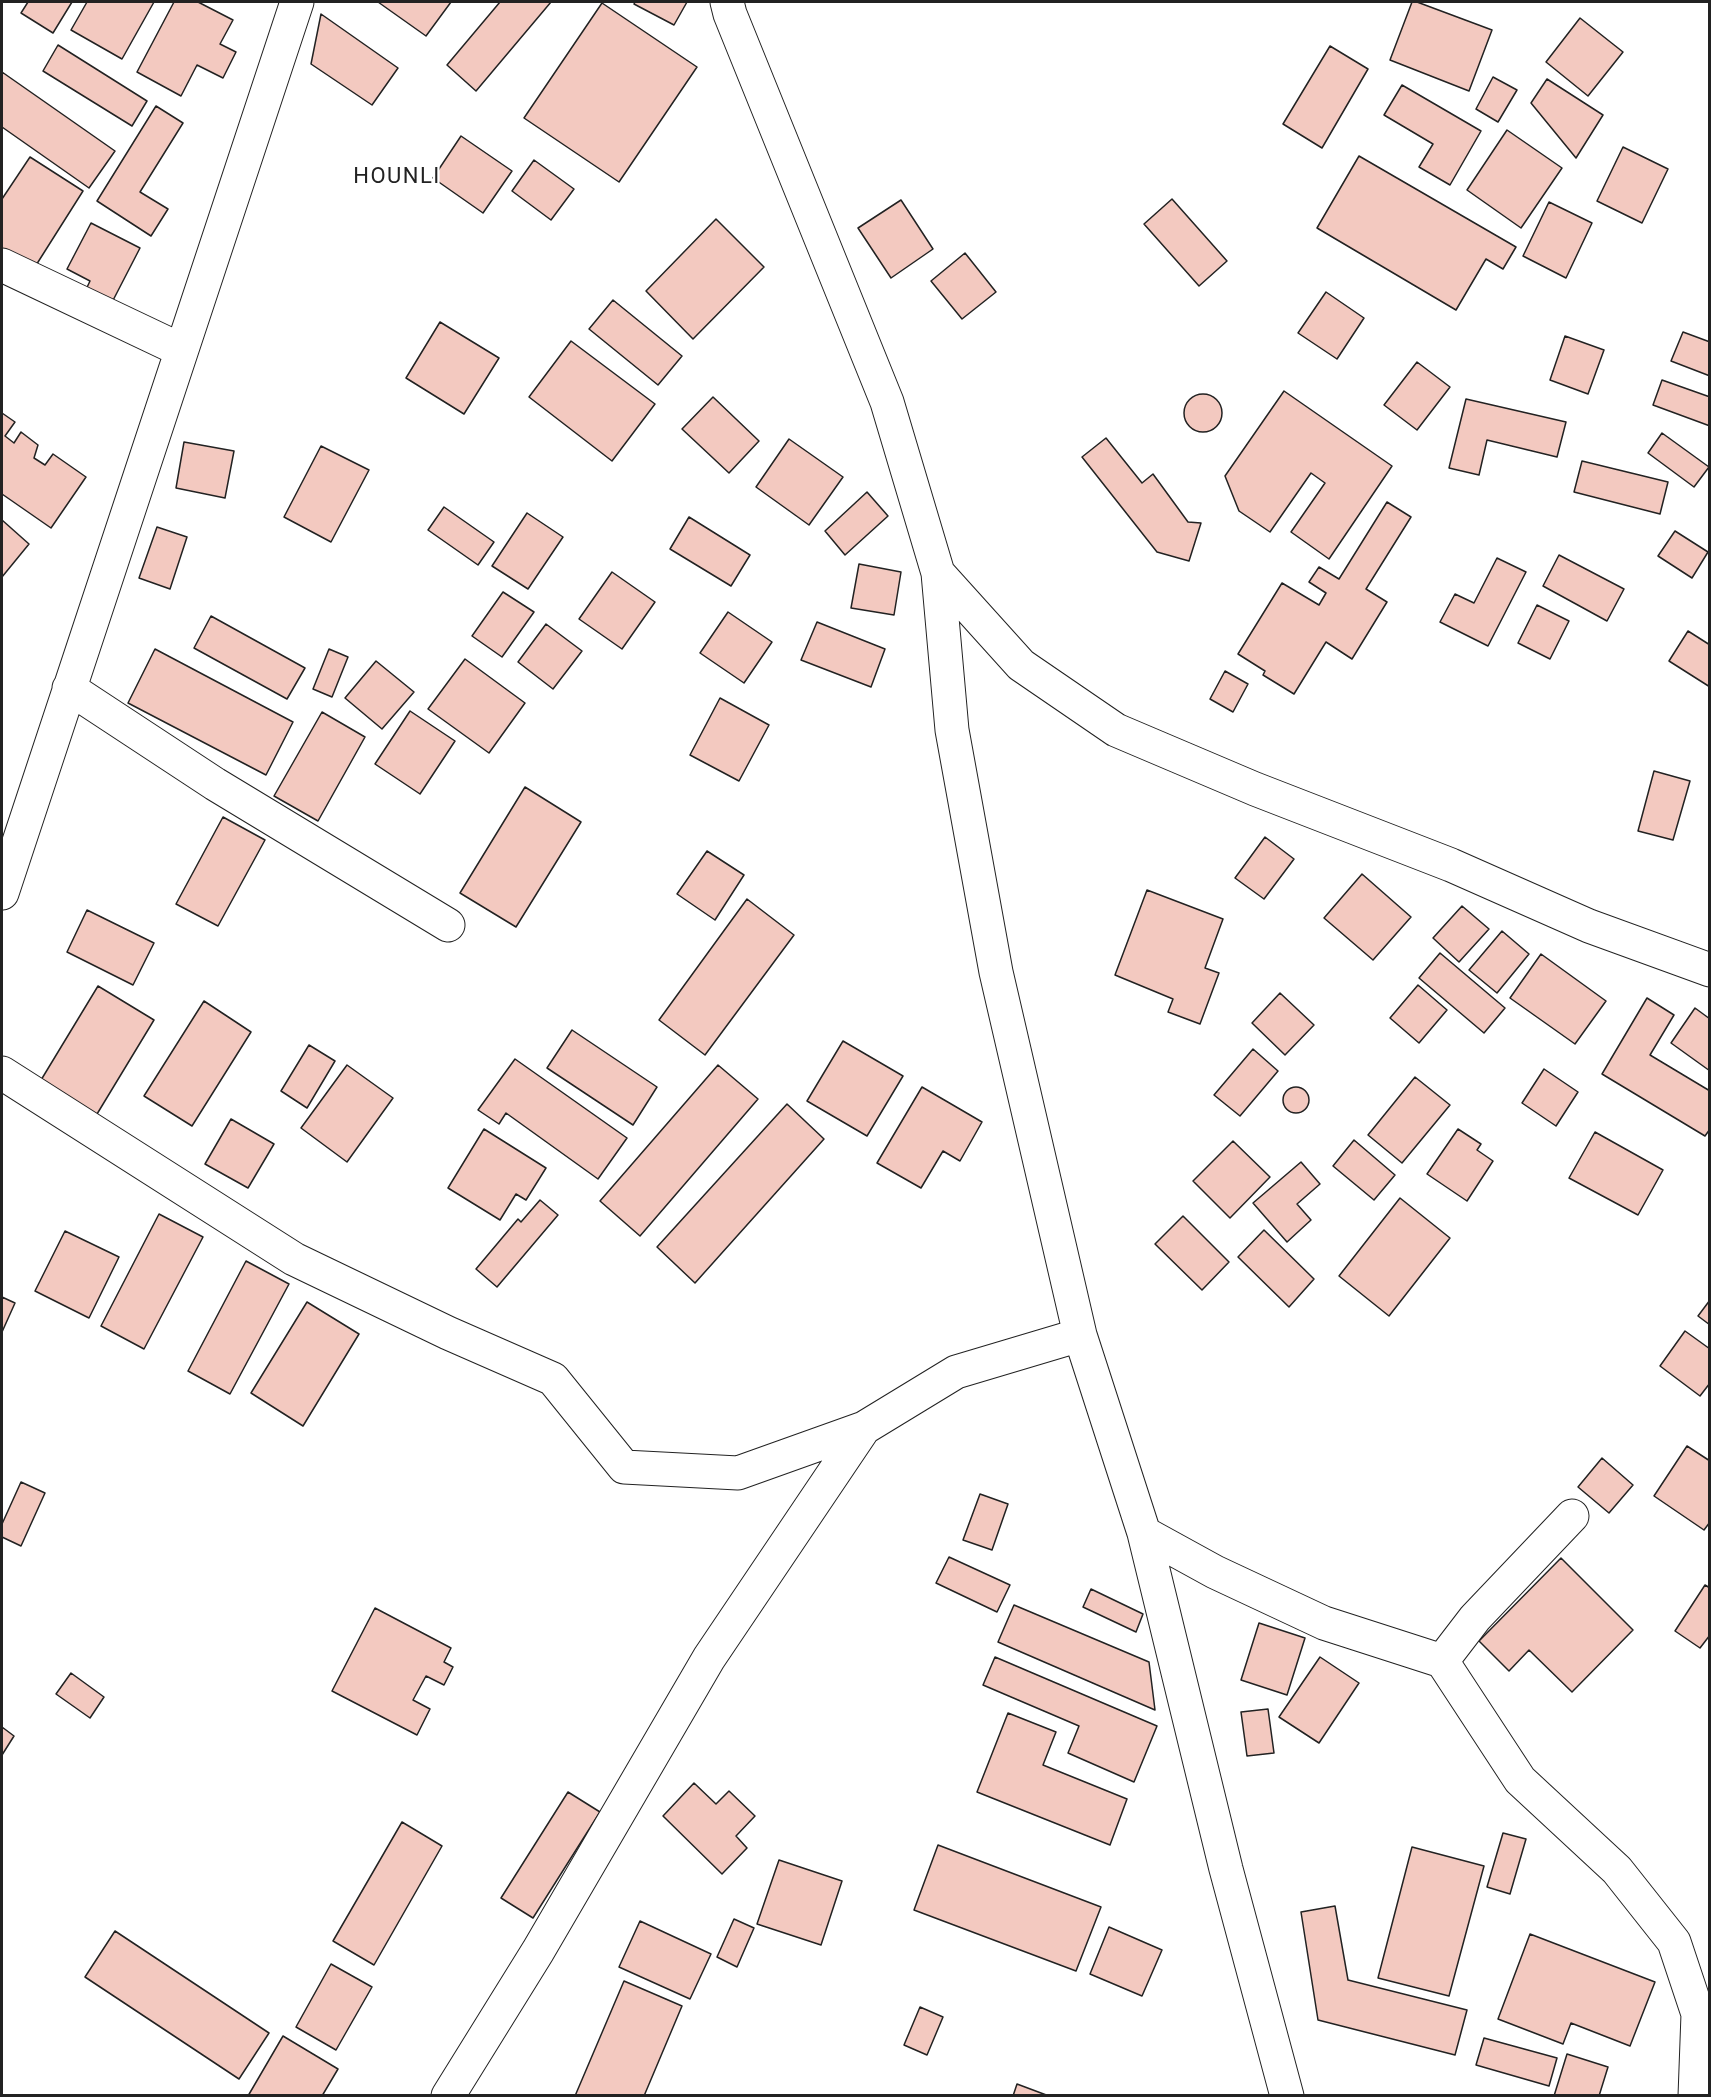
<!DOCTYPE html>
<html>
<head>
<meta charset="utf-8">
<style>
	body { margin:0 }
	#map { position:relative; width:1711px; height:2097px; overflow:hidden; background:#fff; font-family:Roboto,sans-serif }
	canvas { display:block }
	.frame { position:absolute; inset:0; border:3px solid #222; pointer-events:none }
</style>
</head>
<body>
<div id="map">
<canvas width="1711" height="2097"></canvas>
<div class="frame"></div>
</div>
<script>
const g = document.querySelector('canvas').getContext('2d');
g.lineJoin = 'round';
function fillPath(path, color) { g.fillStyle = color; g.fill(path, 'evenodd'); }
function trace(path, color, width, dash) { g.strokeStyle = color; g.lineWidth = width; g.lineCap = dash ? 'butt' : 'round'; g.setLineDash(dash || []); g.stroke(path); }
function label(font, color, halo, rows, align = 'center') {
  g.font = font + ' Roboto,sans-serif'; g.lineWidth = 4.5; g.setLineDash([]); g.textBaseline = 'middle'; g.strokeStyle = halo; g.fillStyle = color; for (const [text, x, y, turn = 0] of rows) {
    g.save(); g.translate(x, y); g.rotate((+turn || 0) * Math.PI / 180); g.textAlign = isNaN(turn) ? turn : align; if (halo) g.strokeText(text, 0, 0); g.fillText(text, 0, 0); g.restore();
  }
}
const building = new Path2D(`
	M28 2H72L53 33 21 13Z
	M87 2H154L122 59 71 30Z
	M174 2H198L233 20 220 44 236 52 223 78 197 65 181 96 137 72Z
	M378 2H451L426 36Z
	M500 2H551L476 91 447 65Z
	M635 2H687L674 25 634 4Z
	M1412 2H1417L1492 30 1469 91 1390 60Z
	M602 3 697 67 619 182 524 118Z
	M321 14 398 68 372 105 311 64Z
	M1580 18 1623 52 1588 96 1546 62Z
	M58 45 147 101 132 126 43 71Z
	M1330 46 1368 69 1322 148 1283 124Z
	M2 72 115 151 89 188 2 127Z
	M1493 77 1517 90 1498 122 1476 109Z
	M1547 79 1603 115 1576 158 1531 103Z
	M1402 85 1481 131 1450 185 1419 167 1433 144 1384 115Z
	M156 106 183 123 140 192 168 209 151 236 97 201Z
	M1507 130 1562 168 1521 228 1467 190Z
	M461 136 512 171 483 213 433 178Z
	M1623 147 1668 169 1642 223 1597 201Z
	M1359 156 1516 247 1503 269 1486 259 1456 310 1317 228Z
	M30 157 83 191 33 270 2 250V199Z
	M534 160 574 189 551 220 512 191Z
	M1172 199 1227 261 1199 286 1144 224Z
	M901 200 933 249 891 278 858 228Z
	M1549 202 1592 223 1566 278 1523 256Z
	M716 219 764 267 693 339 646 291Z
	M91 223 140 248 107 312 82 298 90 281 67 269Z
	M965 253 996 292 962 319 931 281Z
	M1326 292 1364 318 1337 359 1298 333Z
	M613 300 682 356 658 385 589 329Z
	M440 322 499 358 464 414 406 378Z
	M1683 332 1710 342V376L1671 361Z
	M1565 336 1604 350 1588 394 1550 380Z
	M571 341 655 404 612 461 529 397Z
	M1417 362 1450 387 1417 430 1384 405Z
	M1662 380 1710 397V426L1653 405Z
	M1284 391 1392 466 1329 559 1291 532 1325 483 1311 473 1270 532 1239 511 1225 476Z
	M1184 413a19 19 0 1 1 38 0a19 19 0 1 1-38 0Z
	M713 397 759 441 729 473 682 429Z
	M1466 399 1566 422 1557 457 1487 440 1479 475 1449 468Z
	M2 413 15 422 5 436 14 443 21 432 38 445 34 458 45 465 53 454 86 477 51 528 2 494Z
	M1662 433 1709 467 1694 487 1648 453Z
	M1106 438 1142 483 1153 474 1188 522 1201 523 1189 561 1157 552 1082 457Z
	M789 439 843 477 809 525 756 487Z
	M184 442 234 451 225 498 176 488Z
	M321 446 369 470 331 542 284 517Z
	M1582 461 1668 482 1660 514 1574 492Z
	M867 492 888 516 845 555 825 531Z
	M1387 502 1411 517 1366 589 1387 602 1352 659 1326 642 1294 694 1263 675 1265 671 1238 654 1282 583 1319 605 1326 593 1309 582 1319 567 1339 579Z
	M444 507 494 542 478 565 428 530Z
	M527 513 563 537 528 589 492 566Z
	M689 517 750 555 731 586 670 549Z
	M2 520 29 544 2 577Z
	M157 527 187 537 170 589 139 578Z
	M1675 531 1708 552 1692 578 1658 556Z
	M1559 555 1624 589 1607 621 1543 586Z
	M1497 558 1526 572 1488 646 1440 622 1455 594 1474 603Z
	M859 564 901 572 894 615 851 608Z
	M612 572 655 602 622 649 579 619Z
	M503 592 534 612 502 657 472 636Z
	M1537 605 1569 621 1550 659 1518 643Z
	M728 612 772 642 744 683 700 653Z
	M211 616 305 668 287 699 194 648Z
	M817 622 885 649 871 687 801 660Z
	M546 624 582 651 553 689 518 662Z
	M1688 631 1710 645V687L1669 661Z
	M155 649 293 722 266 775 128 703Z
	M329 649 348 657 332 697 313 689Z
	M465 659 525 703 489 753 428 709Z
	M376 661 414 692 382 729 345 698Z
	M1225 671 1248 684 1233 712 1210 699Z
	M720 698 769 725 739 781 690 755Z
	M410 711 455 741 420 794 375 764Z
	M322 712 365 737 318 821 274 796Z
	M1654 771 1690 781 1673 840 1638 831Z
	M525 787 581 822 516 927 460 893Z
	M223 817 265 840 218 926 176 904Z
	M1265 837 1294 859 1264 899 1235 878Z
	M707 851 744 875 715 920 677 894Z
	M1362 874 1411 917 1373 960 1324 918Z
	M1147 890 1223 919 1205 968 1219 973 1200 1024 1168 1012 1173 999 1115 975Z
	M747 899 794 935 705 1055 659 1020Z
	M1462 906 1489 929 1459 962 1433 938Z
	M87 910 154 943 133 985 67 952Z
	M1502 931 1529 954 1497 993 1469 970Z
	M1440 953 1505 1008 1484 1033 1419 978Z
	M1541 954 1606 1001 1575 1044 1510 998Z
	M1418 985 1447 1010 1419 1043 1390 1018Z
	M98 986 154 1020 94 1119 38 1085Z
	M1280 993 1314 1025 1285 1055 1252 1023Z
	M1647 998 1674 1015 1650 1055 1710 1091V1129L1705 1136 1602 1074Z
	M204 1001 251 1032 192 1126 144 1096Z
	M1695 1008 1710 1019V1071L1671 1043Z
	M572 1030 657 1087 633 1125 547 1068Z
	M843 1041 903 1076 867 1136 807 1101Z
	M309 1045 335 1061 307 1108 281 1091Z
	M1253 1049 1278 1071 1240 1116 1214 1095Z
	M515 1059 627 1138 598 1179 506 1113 499 1124 478 1110Z
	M347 1065 393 1098 347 1162 301 1128Z
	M718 1065 758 1099 640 1236 600 1201Z
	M1544 1069 1578 1092 1556 1126 1522 1103Z
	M1415 1077 1450 1105 1402 1163 1368 1135Z
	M922 1087 982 1122 960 1161 943 1151 921 1188 877 1163Z
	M1283 1100a13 13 0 1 1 26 0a13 13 0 1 1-26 0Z
	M787 1104 824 1139 695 1283 657 1247Z
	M231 1119 274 1144 248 1188 205 1164Z
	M484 1129 546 1168 526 1200 516 1194 500 1220 448 1188Z
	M1458 1129 1481 1144 1477 1150 1493 1161 1467 1201 1427 1174Z
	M1595 1132 1663 1170 1638 1215 1569 1178Z
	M1354 1140 1395 1175 1374 1200 1333 1166Z
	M1233 1141 1270 1177 1230 1218 1193 1181Z
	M1301 1162 1320 1184 1297 1204 1311 1220 1287 1242 1253 1203Z
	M1400 1198 1450 1238 1389 1316 1339 1276Z
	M540 1200 558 1215 497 1287 476 1269 518 1219 521 1222Z
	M159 1214 203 1237 144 1349 101 1326Z
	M1183 1216 1229 1262 1202 1290 1155 1244Z
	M1264 1230 1314 1279 1289 1307 1238 1257Z
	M65 1231 119 1257 89 1318 35 1291Z
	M246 1261 289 1284 230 1394 188 1371Z
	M2 1297 15 1303 2 1332Z
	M1710 1300V1325L1698 1316Z
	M307 1302 359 1334 303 1426 251 1393Z
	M1685 1331 1710 1349V1383L1700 1396 1660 1366Z
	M1687 1446 1710 1461V1522L1704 1530 1654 1496Z
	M1602 1458 1633 1485 1609 1513 1578 1487Z
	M21 1482 45 1493 21 1546 2 1537V1524Z
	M980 1494 1008 1504 992 1550 963 1540Z
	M949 1557 1010 1585 997 1612 936 1583Z
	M1561 1558 1633 1630 1572 1692 1529 1650 1509 1671 1479 1641Z
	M1705 1585 1710 1588V1635L1700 1648 1675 1631Z
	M1091 1589 1143 1614 1136 1632 1083 1607Z
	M1014 1605 1149 1662 1155 1710 998 1642Z
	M375 1608 451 1648 444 1662 453 1667 444 1685 426 1676 413 1700 430 1709 417 1735 332 1691Z
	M1259 1623 1305 1638 1287 1695 1241 1680Z
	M995 1657 1157 1726 1134 1782 1068 1753 1079 1726 983 1685Z
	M1320 1657 1359 1683 1319 1743 1279 1717Z
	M71 1673 104 1697 90 1718 56 1694Z
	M1268 1709 1274 1753 1247 1756 1241 1712Z
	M1008 1713 1056 1732 1043 1765 1127 1799 1110 1845 977 1792Z
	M2 1727 14 1736 2 1755Z
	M694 1783 716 1804 729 1791 755 1816 736 1836 747 1848 722 1874 663 1816Z
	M568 1792 600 1812 533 1918 501 1898Z
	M402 1822 442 1846 374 1965 333 1941Z
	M1503 1833 1526 1839 1510 1894 1487 1887Z
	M938 1845 1101 1907 1076 1971 914 1910Z
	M1412 1847 1484 1866 1449 1996 1378 1978Z
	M779 1860 842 1881 821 1945 757 1924Z
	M1335 1906 1348 1980 1467 2010 1455 2055 1318 2020 1301 1912Z
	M734 1919 754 1928 737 1967 717 1957Z
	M640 1921 711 1954 690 1999 619 1967Z
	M1109 1927 1162 1950 1142 1996 1090 1974Z
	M115 1931 269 2033 239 2079 85 1977Z
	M1530 1934 1655 1982 1630 2046 1571 2023 1563 2044 1498 2019Z
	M331 1964 372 1987 336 2050 296 2027Z
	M624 1981 682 2006 644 2096H575Z
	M920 2007 943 2017 927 2055 904 2045Z
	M283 2036 338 2069 322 2096H248Z
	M1484 2038 1557 2058 1549 2086 1476 2065Z
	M1567 2054 1608 2067 1599 2096H1554Z
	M1017 2084 1049 2096H1013Z`);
fillPath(building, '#f3c9c0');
trace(building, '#222', 1.5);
const minor = new Path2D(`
	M727 2 730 14 887 402 938 573 952 730 996 972 1080 1335 1144 1533 1226 1869 1287 2096
	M2 265 181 350
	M938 573 1021 665 1116 730 1255 789 1451 865 1589 926 1710 970
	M69 688 215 784 448 925
	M2 893 297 2
	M2 1073 294 1259 448 1333 553 1379 624 1467 738 1473 864 1428 956 1372 1080 1335
	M1144 1533 1215 1572 1324 1623 1442 1661 1520 1780 1617 1870 1674 1942 1698 2014 1695 2096
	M1442 1661 1475 1618 1572 1516
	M448 2096 538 1951 709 1658 864 1428`);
trace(minor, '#222', 35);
trace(minor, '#fff', 33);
g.letterSpacing = '1.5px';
label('22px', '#222', '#fff', [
	["HOUNLI",397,177]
]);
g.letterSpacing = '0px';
</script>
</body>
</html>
